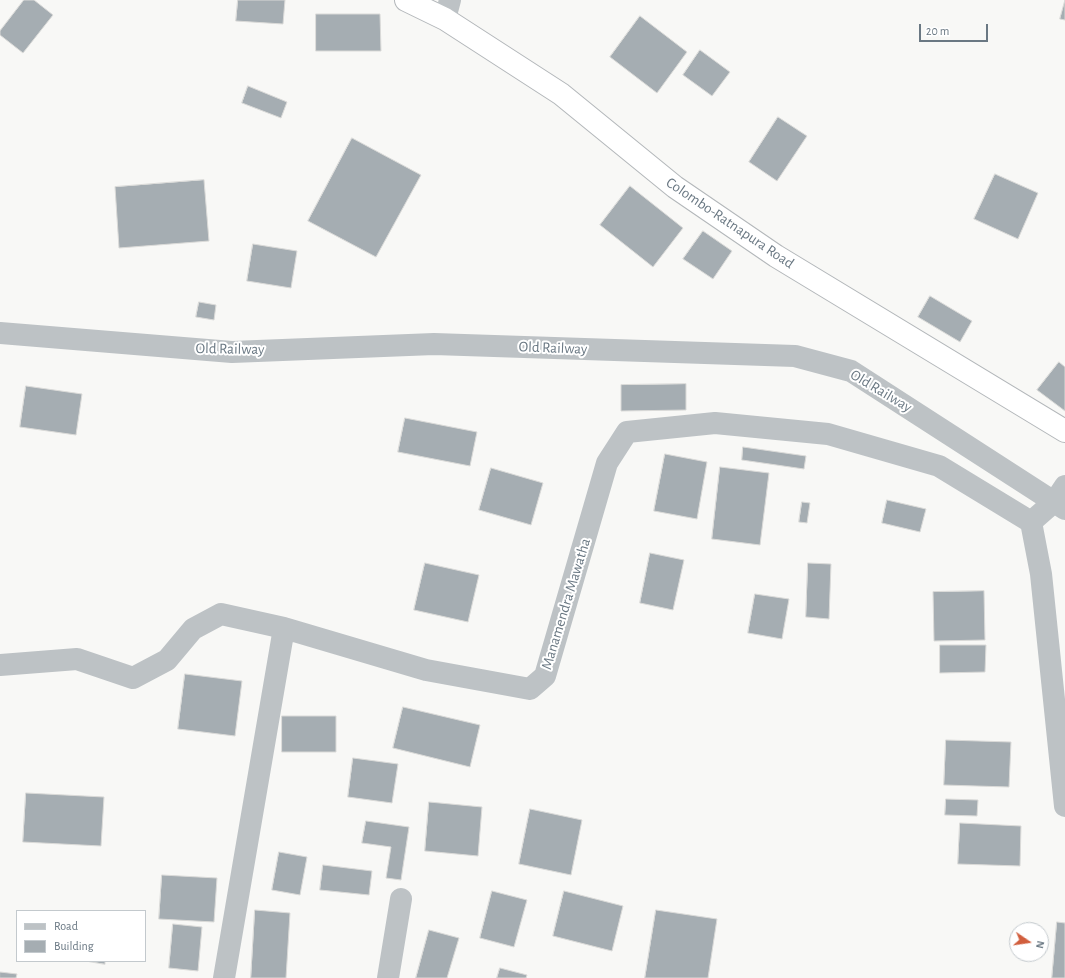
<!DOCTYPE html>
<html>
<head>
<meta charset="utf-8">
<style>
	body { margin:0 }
	#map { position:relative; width:1065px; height:978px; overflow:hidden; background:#f8f8f6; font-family:"Alegreya Sans",sans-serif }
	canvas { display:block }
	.legend { position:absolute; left:16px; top:910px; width:130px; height:52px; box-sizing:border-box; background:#fff; border:1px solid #c3c9cd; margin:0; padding:5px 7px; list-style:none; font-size:12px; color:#6a7883 }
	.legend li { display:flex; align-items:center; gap:8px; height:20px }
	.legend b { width:20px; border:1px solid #c3c9cd }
	.north { position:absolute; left:1009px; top:922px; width:40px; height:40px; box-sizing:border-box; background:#fff; border:1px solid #c3c9cd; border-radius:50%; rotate:103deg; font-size:11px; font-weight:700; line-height:16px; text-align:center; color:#6a7883 }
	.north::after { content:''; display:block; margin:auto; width:14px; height:18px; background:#d15e3d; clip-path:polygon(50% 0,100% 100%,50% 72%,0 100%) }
	.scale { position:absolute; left:919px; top:24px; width:69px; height:18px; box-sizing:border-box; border:2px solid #6a7883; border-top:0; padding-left:5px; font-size:12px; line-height:14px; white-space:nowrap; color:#6a7883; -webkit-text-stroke:3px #fff; paint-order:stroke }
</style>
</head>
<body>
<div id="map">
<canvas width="1065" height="978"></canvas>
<ul class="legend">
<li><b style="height:5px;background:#bdc2c5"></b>Road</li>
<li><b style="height:11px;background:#a5adb2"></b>Building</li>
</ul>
<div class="north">N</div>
<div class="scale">20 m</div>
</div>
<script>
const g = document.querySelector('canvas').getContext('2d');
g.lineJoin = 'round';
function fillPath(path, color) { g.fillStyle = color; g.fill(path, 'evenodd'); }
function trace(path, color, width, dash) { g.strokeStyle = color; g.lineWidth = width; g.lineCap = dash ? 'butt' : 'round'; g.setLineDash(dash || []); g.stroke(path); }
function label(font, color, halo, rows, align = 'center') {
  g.font = font + ' "Alegreya Sans",sans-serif'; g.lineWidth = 4; g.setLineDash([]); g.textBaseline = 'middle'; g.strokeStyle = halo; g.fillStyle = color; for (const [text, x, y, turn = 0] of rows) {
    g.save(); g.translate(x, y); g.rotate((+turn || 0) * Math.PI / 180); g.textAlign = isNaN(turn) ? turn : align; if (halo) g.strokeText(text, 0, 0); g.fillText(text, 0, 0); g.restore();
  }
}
const building = new Path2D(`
	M24 0H34L53 15 23 53 0 35V31Z
	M238 0H285L283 24 236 21Z
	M1065 0V20L1060 19Z
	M316 14H380L381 51H316Z
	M640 16 687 52 657 93 610 57Z
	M700 50 730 72 712 96 683 75Z
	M248 86 287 102 281 118 242 103Z
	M778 117 807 136 777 181 749 162Z
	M352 138 421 175 376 257 308 221Z
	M995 174 1038 193 1018 239 974 219Z
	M204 180 209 241 119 248 115 187Z
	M630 186 683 228 653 267 600 225Z
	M703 231 732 251 713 279 683 259Z
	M253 244 297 251 291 288 247 281Z
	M930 296 972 321 960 342 918 317Z
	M199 302 216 305 214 320 196 317Z
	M1059 362 1065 367V411L1037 390Z
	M686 384V410L621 411V385Z
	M26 386 82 394 76 435 20 427Z
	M405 418 477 432 470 466 398 452Z
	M743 447 806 456 804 469 742 460Z
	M665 454 707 462 697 519 654 511Z
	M720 467 769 473 760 545 712 539Z
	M491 468 543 483 531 525 479 510Z
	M887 500 926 509 920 532 882 523Z
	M802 502 810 503 807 523 799 522Z
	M650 553 684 560 673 610 640 603Z
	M425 563 479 575 468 622 414 610Z
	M808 563 831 564 829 619 806 617Z
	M984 591 985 640 934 641 933 592Z
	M755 594 789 599 782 639 748 633Z
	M940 645H986L985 672 940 673Z
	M185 674 242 681 235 736 178 729Z
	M403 707 480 725 470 767 393 748Z
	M282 716H336V752H282Z
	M946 740 1011 742 1009 787 944 785Z
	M353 758 398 764 392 803 348 797Z
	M26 793 104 797 101 846 23 842Z
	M946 799 978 800 977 816 945 815Z
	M429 802 482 807 478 856 425 851Z
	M530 809 582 820 571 875 519 864Z
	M366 821 409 827 401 880 386 878 391 847 362 843Z
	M960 823 1021 826 1020 866 958 864Z
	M279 852 307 857 300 895 272 890Z
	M323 865 372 871 369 895 320 890Z
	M162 875 217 878 214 922 159 919Z
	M492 891 527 900 514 947 480 938Z
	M564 891 623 906 612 951 553 936Z
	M255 910 290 913 286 978H251Z
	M656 910 717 919 708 978H645Z
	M1057 922 1065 923V978H1052Z
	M173 924 202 927 198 971 169 968Z
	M429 930 459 938 447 978H416Z
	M86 961H105V964Z
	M500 968 527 975 526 978H497Z
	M0 972 17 974 16 978H0Z`);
fillPath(building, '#a5adb2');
trace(building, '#dadad8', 1);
const highway = new Path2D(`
	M406 0 445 19 561 94 675 187 776 256 1065 431`);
trace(highway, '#b3b7ba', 24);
trace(new Path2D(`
	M445 19 450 0
	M0 333 232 352 434 344 795 356 851 371 1065 509
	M1031 522 1041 574 1065 806
	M0 665 77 659 133 678 167 660 193 629 221 614 284 628 426 670 530 689 545 676 607 463 627 432 715 423 828 434 939 466 1031 522 1055 501 1065 486
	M224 978 284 628
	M388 978 401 899`), '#bdc2c5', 22);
trace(highway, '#fff', 22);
label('15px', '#6a7883', '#fff', [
	["Colombo-Ratnapura Road",730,223,34],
	["Old Railway",553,348,2],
	["Old Railway",230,349,1],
	["Old Railway",881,391,31],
	["Manamendra Mawatha",566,604,-73]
]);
</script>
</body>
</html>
